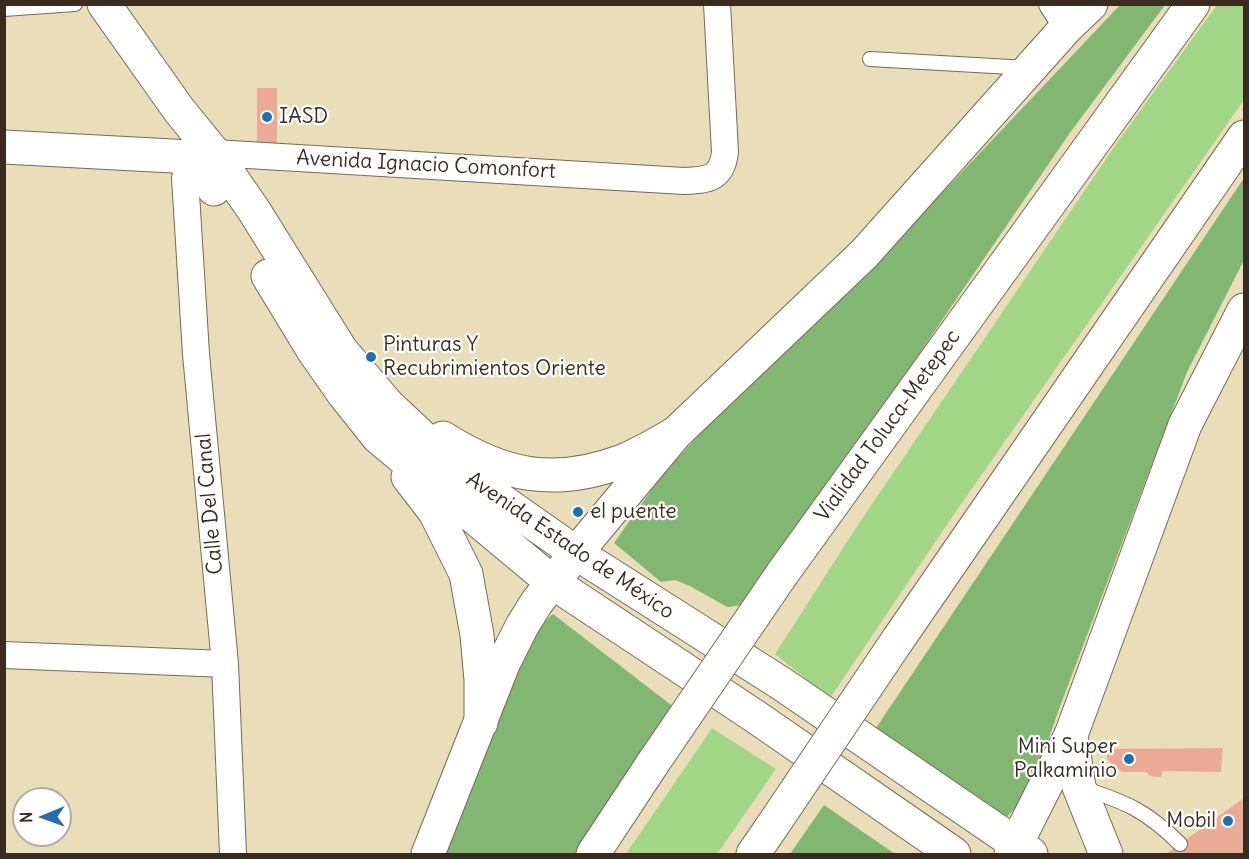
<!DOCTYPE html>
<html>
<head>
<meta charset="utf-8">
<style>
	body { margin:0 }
	#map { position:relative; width:1249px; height:859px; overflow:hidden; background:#e9deb9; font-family:Delius,sans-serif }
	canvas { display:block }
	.frame { position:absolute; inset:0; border:6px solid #3b2a1e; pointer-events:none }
	.north { position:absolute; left:12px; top:787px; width:60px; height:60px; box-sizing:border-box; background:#fff; border:2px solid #b1aaa5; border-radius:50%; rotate:269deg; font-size:16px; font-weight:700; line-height:24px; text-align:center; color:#3b2a1e }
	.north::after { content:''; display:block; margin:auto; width:21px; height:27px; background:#1f6fb2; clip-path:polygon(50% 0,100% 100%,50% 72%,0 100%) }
</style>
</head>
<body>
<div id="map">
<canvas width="1249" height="859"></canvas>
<div class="frame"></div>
<div class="north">N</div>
</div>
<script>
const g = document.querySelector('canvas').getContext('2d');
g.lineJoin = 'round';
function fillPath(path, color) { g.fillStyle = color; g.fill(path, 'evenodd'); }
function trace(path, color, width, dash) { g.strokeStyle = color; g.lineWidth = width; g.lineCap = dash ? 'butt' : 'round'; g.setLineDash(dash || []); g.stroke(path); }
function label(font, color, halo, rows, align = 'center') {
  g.font = font + ' Delius,sans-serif'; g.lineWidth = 4.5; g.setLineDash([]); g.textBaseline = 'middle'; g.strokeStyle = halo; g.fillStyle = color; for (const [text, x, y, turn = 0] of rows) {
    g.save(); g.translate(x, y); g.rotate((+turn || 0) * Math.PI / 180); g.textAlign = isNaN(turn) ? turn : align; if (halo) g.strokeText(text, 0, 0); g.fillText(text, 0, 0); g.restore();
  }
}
fillPath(new Path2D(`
	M1217 5H1244V100L959 507 830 698 775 654 858 525 1119 140Z
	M712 728 776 769 717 854H626Z`), '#a2d686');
fillPath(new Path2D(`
	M1120 5H1165L1069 134 842 467 744 605 727 607 690 586 675 580 661 582 614 543 662 475 711 422 943 192Z
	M1244 178V260L1187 372 1059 709 1038 770 1022 801 1000 824 876 728Z
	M553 614 675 708 576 854H446L520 662 540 626Z
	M824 805 895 854H790Z`), '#81b773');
fillPath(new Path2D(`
	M257 88H277V146H257Z
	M1223 748 1221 772 1163 771 1161 777H1156L1150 776 1146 772H1123L1114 768 1107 758V749Z
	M1244 798V854H1166L1180 844Z`), '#e9ab96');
const lane = new Path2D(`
	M4 9 75 4
	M870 59 1028 68
	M1082 788C1126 802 1147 811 1180 844`);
const street = new Path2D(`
	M1052 4 1067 27
	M4 655 225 664
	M233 854 225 664 196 354 185 178C187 163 201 159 214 153L684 181C708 180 722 179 725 152L717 4`);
const secondary = new Path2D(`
	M104 4 179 110 214 153 253 209 341 350 388 405 421 436 458 470 576 553 782 684 1031 854
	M4 147 191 157 198 161 214 189
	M268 276 313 350 343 393 378 437 552 582 756 717 954 854
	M443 438C503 476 554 487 623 461 641 453 659 443 676 433
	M408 477 435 512 466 574 477 635 481 680V723
	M1071 735 1079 787 1106 854`);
const highway = new Path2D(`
	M782 574 1193 4
	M897 641 1244 137
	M428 854 504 662 522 626 537 602 576 553 676 433 864 254 1067 27 1091 4
	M593 854 653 763
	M753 854 773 825
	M1011 854 1071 735 1185 425 1244 310`);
trace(lane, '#786954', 16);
trace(street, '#786954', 28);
trace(secondary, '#786954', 35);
trace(highway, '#786954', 35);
trace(lane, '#fff', 14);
trace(street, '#fff', 26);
trace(secondary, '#fff', 33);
trace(highway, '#fff', 33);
const highwayBridge = new Path2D(`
	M653 763 782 574
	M773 825 897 641`);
trace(highwayBridge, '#786954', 35, []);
trace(highwayBridge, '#fff', 33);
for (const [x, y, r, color] of [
	[267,117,6,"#1f6fb2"],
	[371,357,6,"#1f6fb2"],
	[578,512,6,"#1f6fb2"],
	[1129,759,6,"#1f6fb2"],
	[1228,821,6,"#1f6fb2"]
]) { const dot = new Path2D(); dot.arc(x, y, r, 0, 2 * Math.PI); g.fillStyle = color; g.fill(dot); trace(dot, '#fff', 2); }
label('21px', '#3b2a1e', '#fff', [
	["IASD",279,117],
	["Pinturas Y",383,345],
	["Recubrimientos Oriente",383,369],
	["el puente",590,512],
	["Mini Super",1117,747,"right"],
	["Palkaminio",1117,771,"right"],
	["Mobil",1216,821,"right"]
], 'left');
label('21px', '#3b2a1e', '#fff', [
	["Avenida Ignacio Comonfort",426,165,3],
	["Vialidad Toluca-Metepec",888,426,-54],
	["Calle Del Canal",210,504,-95],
	["Avenida Estado de México",570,546,34]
]);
</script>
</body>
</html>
